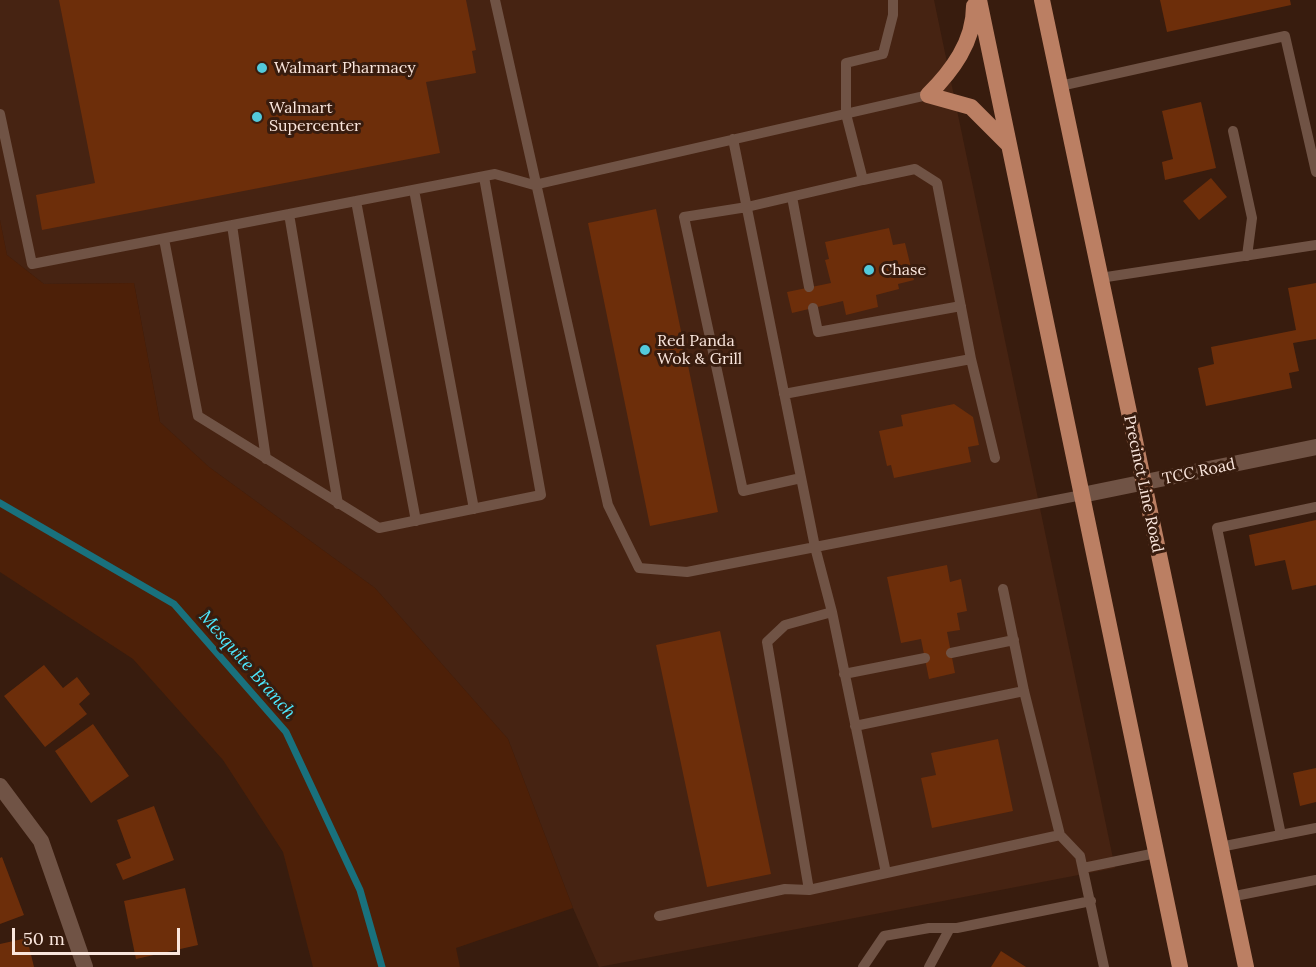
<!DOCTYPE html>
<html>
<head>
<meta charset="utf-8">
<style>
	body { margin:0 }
	#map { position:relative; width:1316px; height:967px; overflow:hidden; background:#381c0e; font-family:Lora,serif }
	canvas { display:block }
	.scale { position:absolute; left:12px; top:928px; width:168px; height:27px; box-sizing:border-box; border:3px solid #fae6dd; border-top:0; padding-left:8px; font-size:18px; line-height:21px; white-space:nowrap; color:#fae6dd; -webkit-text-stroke:4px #381c0e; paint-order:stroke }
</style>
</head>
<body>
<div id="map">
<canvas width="1316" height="967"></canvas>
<div class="scale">50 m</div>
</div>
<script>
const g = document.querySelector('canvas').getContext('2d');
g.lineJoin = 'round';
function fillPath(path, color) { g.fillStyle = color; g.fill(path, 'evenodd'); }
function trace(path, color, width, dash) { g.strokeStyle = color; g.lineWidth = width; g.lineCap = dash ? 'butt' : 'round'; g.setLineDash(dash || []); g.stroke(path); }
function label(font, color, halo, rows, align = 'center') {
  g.font = font + ' Lora,serif'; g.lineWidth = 6; g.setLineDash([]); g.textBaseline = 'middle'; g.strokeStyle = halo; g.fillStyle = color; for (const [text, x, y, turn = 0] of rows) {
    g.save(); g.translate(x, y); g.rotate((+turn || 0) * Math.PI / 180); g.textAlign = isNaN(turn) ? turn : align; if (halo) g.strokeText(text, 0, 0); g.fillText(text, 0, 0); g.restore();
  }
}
fillPath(new Path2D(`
	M0 0H934L1115 868 599 967 573 908 508 739 375 588 209 467 160 422 134 283 44 284 7 255 0 220Z`), '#462312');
fillPath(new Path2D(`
	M0 220 7 255 44 284 134 283 160 422 209 467 375 588 508 739 573 908 456 948 460 967H313L283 852 223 760 133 659 0 572Z`), '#4d2008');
trace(new Path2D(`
	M0 503 174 604 286 732 360 890 382 967`), '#19717d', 7);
fillPath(new Path2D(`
	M59 0H466L476 50 472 51 476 73 426 82 440 153 42 230 36 195 95 183Z
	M1160 0H1290L1291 5 1167 32Z
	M1201 102 1216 168 1165 180 1162 162 1173 159 1162 111Z
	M1211 178 1227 197 1199 220 1183 201Z
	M656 209 718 512 650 526 588 223Z
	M889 228 893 245 905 243 914 280 898 284 899 289 876 295 878 307 846 315 843 301 792 313 787 292 831 283 825 260 829 259 825 242Z
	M1316 283V339L1293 343 1299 371 1289 373 1292 388 1206 406 1198 368 1214 364 1211 347 1296 330 1288 288Z
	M954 404 973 417 979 445 968 447 971 462 894 478 891 465 887 466 879 431 903 426 901 415Z
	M1316 520V585L1292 590 1285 560 1255 566 1249 535Z
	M947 565 950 582 961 579 967 611 957 613 960 630 947 632 955 673 929 679 921 639 901 643 887 577Z
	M720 631 771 874 707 887 656 645Z
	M44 665 63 688 77 677 90 694 79 704 87 714 45 747 4 696Z
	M93 724 129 776 91 803 55 751Z
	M998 739 1013 811 932 828 921 778 936 775 931 753Z
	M1316 768V802L1300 806 1293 773Z
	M154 806 174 860 123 880 116 864 131 858 117 820Z
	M2 857 24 915 0 924V858Z
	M185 888 198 945 136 959 124 901Z
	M27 938 34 967H0V944Z
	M1001 951 1026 967H991Z`), '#6d2e0a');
trace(new Path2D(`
	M495 0 608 505 639 568 687 572 1082 495
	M1060 86 1285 36 1316 172
	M0 114 32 264 495 174 534 185 928 95
	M1233 131 1252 218 1247 256
	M733 139 815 547 832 612
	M414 190 474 509
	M792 197 809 287
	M356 201 416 521
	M289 214 338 504
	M232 225 266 459
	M164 239 198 416 379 528 541 495 484 177
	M1100 278 1316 245
	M813 308 818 332 961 306
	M971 359 995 458
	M784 394 971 359 937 183 915 169 863 180 846 114V63L883 54 893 15V0
	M801 478 743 491 684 217 747 207 863 180
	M1003 589 1024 691 1060 835 1080 856 1104 967
	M951 653 1014 640
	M844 674 925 658
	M855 726 1024 691
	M1281 835 1217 528 1316 507
	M1220 847 1316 828
	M1083 868 1156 853
	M809 890 1060 835
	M1230 897 1316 880
	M659 916 785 889 809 890 767 642 785 625 832 612 886 873
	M863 967 884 936 929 928H957L1091 901
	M929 967 950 928`), '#705345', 10);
trace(new Path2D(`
	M1082 495 1316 447
	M0 786 41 841 85 967`), '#705345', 16);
trace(new Path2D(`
	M979 0 1180 967
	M1042 0 1246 967
	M974 6C974 42 952 71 928 95L971 107 1009 145`), '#bb7f63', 16);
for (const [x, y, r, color] of [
	[262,68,6,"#53cadc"],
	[257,117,6,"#53cadc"],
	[869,270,6,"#53cadc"],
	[645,350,6,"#53cadc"]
]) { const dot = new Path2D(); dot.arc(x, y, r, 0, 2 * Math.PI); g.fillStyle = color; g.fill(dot); trace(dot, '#381c0e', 2); }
label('16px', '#fae6dd', '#381c0e', [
	["Walmart Pharmacy",274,68],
	["Walmart",269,108],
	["Supercenter",269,126],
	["Chase",881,270],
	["Red Panda",657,341],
	["Wok & Grill",657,359]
], 'left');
label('16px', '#fae6dd', '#381c0e', [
	["TCC Road",1199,472,-12],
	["Precinct Line Road",1143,484,78]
]);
label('italic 18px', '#4de8fe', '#381c0e', [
	["Mesquite Branch",247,665,49]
]);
</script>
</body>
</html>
